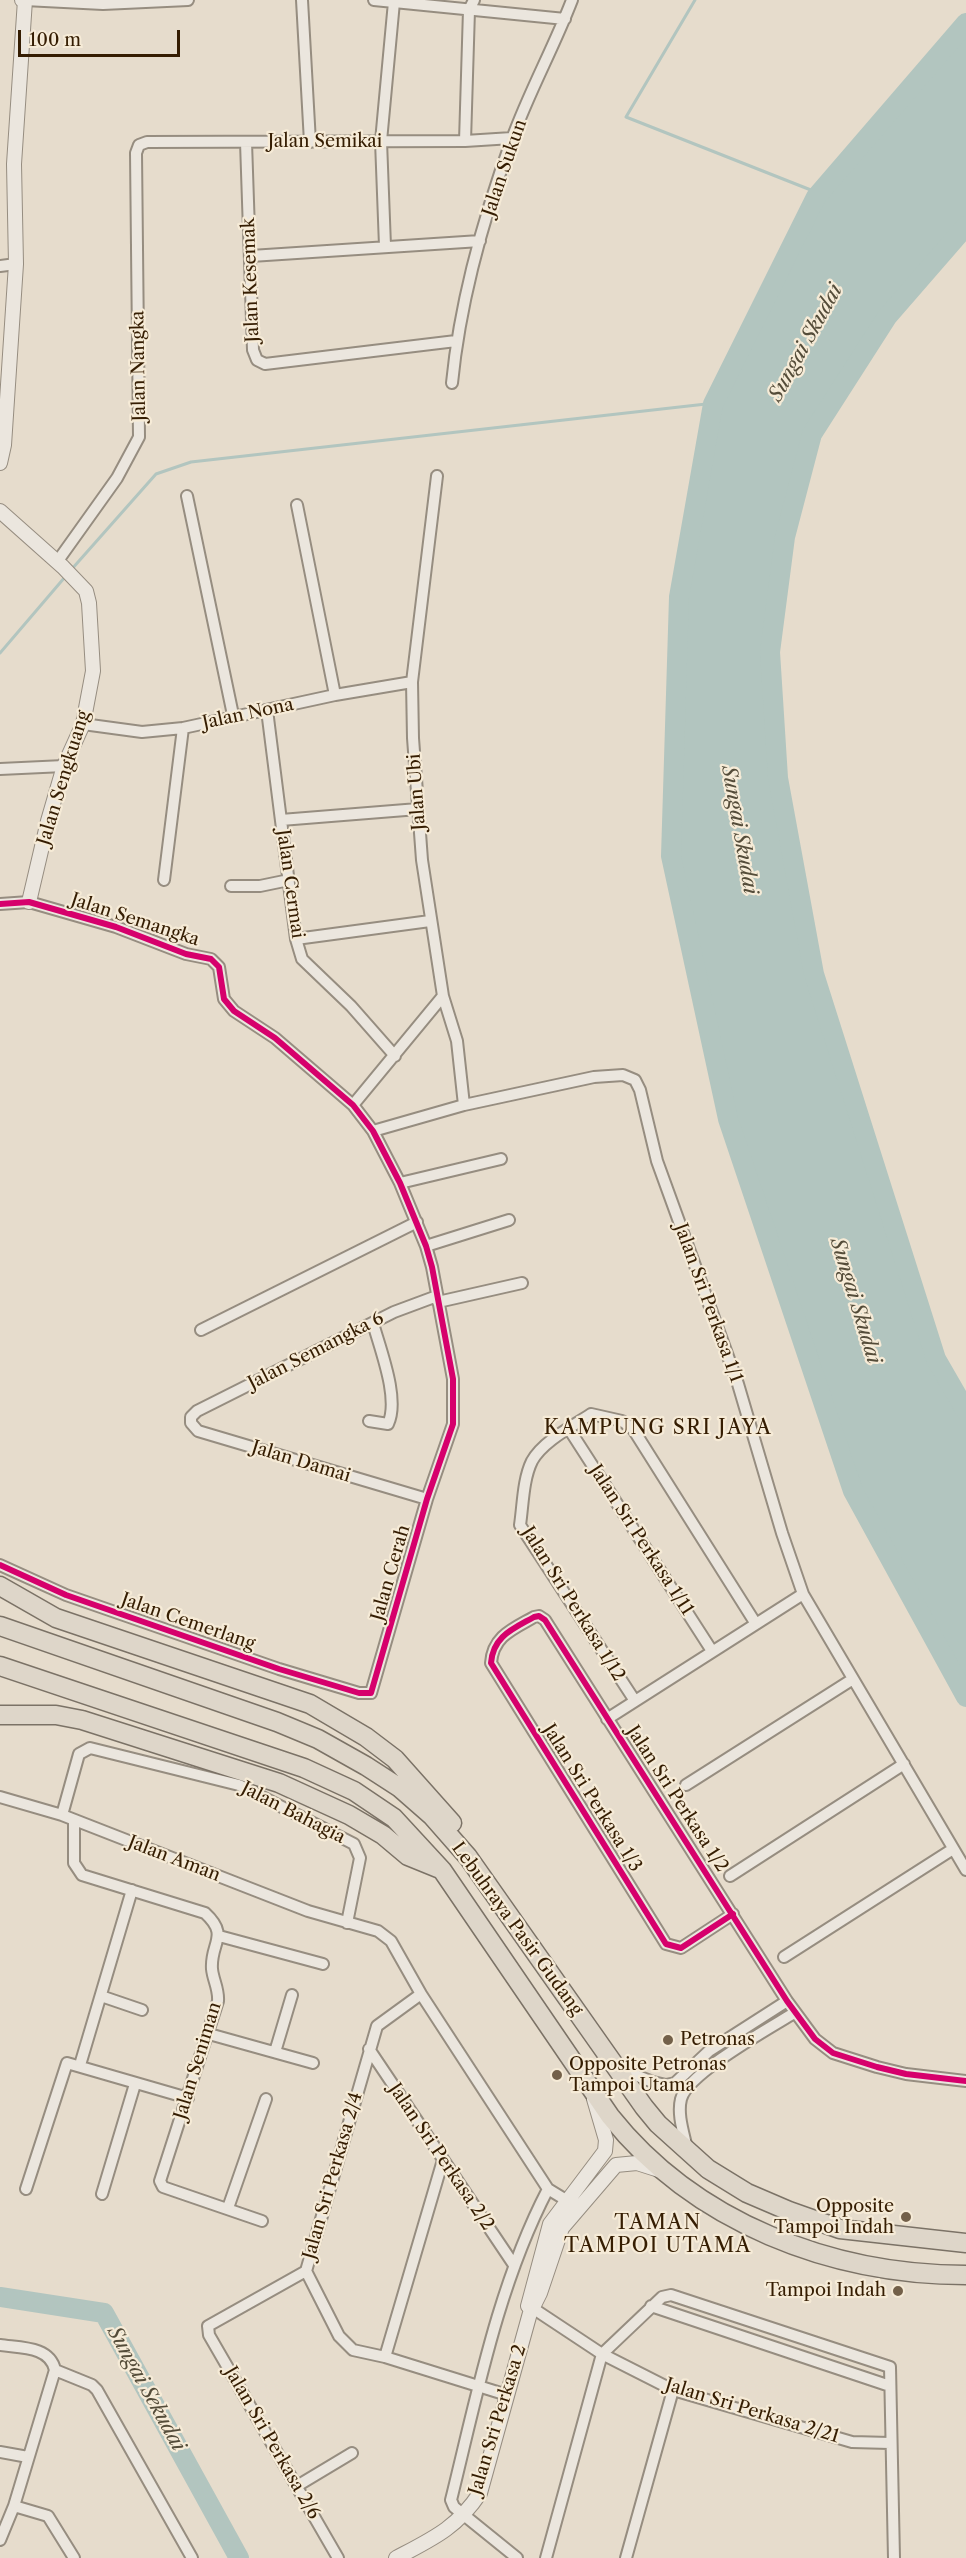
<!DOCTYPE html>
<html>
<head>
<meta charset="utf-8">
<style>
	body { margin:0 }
	#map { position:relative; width:966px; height:2558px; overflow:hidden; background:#e6dccc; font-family:"Libre Caslon Text",serif }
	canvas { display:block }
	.scale { position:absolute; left:18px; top:30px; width:162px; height:27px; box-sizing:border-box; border:3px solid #351d02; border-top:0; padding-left:8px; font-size:18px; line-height:21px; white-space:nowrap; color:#351d02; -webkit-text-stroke:4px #f6ebd7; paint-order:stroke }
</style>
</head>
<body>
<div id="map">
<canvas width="966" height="2558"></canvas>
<div class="scale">100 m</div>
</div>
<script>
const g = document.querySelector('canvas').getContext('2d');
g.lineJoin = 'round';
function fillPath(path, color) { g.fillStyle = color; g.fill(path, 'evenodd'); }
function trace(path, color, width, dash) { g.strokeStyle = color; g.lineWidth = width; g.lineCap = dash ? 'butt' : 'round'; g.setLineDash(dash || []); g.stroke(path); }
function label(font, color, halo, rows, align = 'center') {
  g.font = font + ' "Libre Caslon Text",serif'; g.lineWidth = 4.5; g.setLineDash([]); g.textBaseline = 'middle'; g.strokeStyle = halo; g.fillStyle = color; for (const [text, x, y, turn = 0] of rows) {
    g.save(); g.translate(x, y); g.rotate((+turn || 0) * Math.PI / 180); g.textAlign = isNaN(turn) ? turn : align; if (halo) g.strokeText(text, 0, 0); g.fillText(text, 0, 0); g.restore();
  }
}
fillPath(new Path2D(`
	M966 23V226L887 317 813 434 785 537 770 652 778 778 814 974 936 1359 966 1411V1697L853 1491 728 1119 671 856 679 597 713 404 816 197Z`), '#b2c5bf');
trace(new Path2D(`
	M695 0 626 117 821 194
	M71 570 156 474 191 462 715 403
	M0 653 65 577`), '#b2c5bf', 3);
trace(new Path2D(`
	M966 23 816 197 713 404 679 597 671 856 728 1119 853 1491 966 1697
	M966 226 887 317 812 434 785 537 770 652 778 778 814 974 936 1359 966 1411
	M0 2297 104 2313 239 2558`), '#b2c5bf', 20);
const minor = new Path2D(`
	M25 0 103 4 188 0
	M302 0 310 142
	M374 0 565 19
	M465 141 469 10 474 0
	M246 142 253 350 257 360 265 364 456 341
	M385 246 381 141 394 2
	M251 256 480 241
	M0 266 16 264
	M452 383C460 301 484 216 512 139 529 92 554 47 572 0
	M437 476 412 682 413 738 422 860 443 996 457 1041 464 1105
	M187 496 233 715
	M297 505 335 695
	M57 562 117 478 139 437 136 153 139 145 147 142 465 141 512 138
	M267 710 296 939 302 959 351 1006 395 1056
	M83 724 142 732 183 728 335 695 412 682
	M0 769 64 766
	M281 820 418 809
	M164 880 183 728
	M231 886H260L289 880
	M0 904 29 902 116 927 186 954 211 959 219 967 224 999 234 1011 275 1038 353 1105 373 1131 400 1183 426 1246 432 1267 453 1379V1424L427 1499 371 1693H359L279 1669 66 1595 0 1565
	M296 939 430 921
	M353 1105 443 996
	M373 1131 464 1105 594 1077 623 1075 635 1080 640 1090 657 1161 738 1384 782 1533 803 1594 966 1870
	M400 1183 501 1159
	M426 1246 509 1220
	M438 1302 522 1283
	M201 1330 417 1222
	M369 1421 388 1424C400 1399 380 1349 373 1323
	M569 1429 712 1651
	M427 1499 198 1431 191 1423V1417L197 1411 394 1312 437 1296
	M635 1701 520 1525C523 1505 523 1479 532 1461 543 1441 573 1426 591 1414L622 1421 633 1429 756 1624
	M607 1719 803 1594
	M686 1785 853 1679
	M0 1797 62 1815 308 1911 378 1931 391 1941 421 1994 548 2189 566 2200
	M62 1815 79 1754 90 1748 239 1785 354 1844 360 1858 347 1923
	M74 1820V1863L82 1875 205 1913C230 1936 210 1943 212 1969 213 1980 219 1989 218 2001L160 2181 163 2187 262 2221
	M730 1876 904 1764
	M733 1914 681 1948 666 1944 491 1663C493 1636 513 1629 534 1617L539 1616 545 1620 787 2001 815 2039 833 2053 877 2067 906 2074 966 2081
	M219 1936 323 1964
	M784 1957 953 1849
	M101 1996 142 2010
	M209 2034 313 2063
	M369 2049 514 2265
	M275 2052 292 1995
	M80 2065 132 1890
	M617 2068 653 2082 666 2085 675 2083 709 2051 787 2001
	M687 2149C684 2134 677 2115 681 2099 688 2073 770 2028 794 2013
	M26 2189 67 2063 188 2098
	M102 2194 135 2084
	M228 2208 266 2099
	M306 2271 339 2336 353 2350 385 2357 507 2395
	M528 2305 602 2354 673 2390 852 2442 890 2443
	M651 2306 890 2386
	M0 2345C20 2348 50 2346 55 2370L14 2506 0 2540
	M385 2357 443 2160
	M55 2370 92 2385 97 2390 192 2558
	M0 2452 28 2457
	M297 2486 352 2453
	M14 2506 48 2516 74 2558
	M338 2558 209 2335 208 2326 306 2271 377 2026 421 1994
	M517 2558 454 2507 451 2500C477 2395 498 2285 548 2189
	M546 2558 602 2354 662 2297 671 2295 890 2367 894 2558
	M626 2558 673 2390`);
const tertiary = new Path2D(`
	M0 463 4 445 16 264 14 164 25 0H22
	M0 511 63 567 86 591 89 603 93 671 83 724 64 766 48 821 29 902
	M528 2306 550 2224 605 2151 606 2140 594 2099
	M396 2558C432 2539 457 2528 480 2493L530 2313 540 2293 562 2228 616 2165 637 2163 662 2171`);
const trunk = new Path2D(`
	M0 1586 56 1618 310 1704 366 1737 395 1759 452 1823
	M0 1626 277 1722 318 1739 366 1766 400 1788 432 1816 468 1857 644 2107 658 2124 708 2169 747 2193 789 2211 840 2229 966 2243
	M0 1666 304 1768 354 1791 394 1818 442 1870 610 2116C695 2223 832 2275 966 2275
	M0 1715H56L82 1720 279 1783 349 1815 383 1835 408 1856 440 1869`);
trace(minor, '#968d80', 14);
trace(tertiary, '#968d80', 16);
trace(trunk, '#7b7266', 21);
trace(minor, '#ebe6de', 10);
trace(tertiary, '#ebe6de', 14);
trace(trunk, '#ded6c9', 18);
trace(new Path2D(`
	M0 904 29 902 116 927 186 954 211 959 219 967 224 999 234 1011 275 1038 353 1105 373 1131 400 1183 426 1246 432 1267 453 1379V1424L427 1499 371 1693H359L279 1669 66 1595 0 1565
	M733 1914 681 1948 666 1944 491 1663C493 1636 513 1629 534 1617L539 1616 545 1620 787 2001 815 2039 833 2053 877 2067 906 2074 966 2081`), '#d6006c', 6);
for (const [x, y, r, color] of [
	[668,2040,6,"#736049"],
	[557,2075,6,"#736049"],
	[906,2217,6,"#736049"],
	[898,2291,6,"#736049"]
]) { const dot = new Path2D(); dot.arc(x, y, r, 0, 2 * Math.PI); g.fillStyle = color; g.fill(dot); trace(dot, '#f6ebd7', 2); }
label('18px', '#351d02', '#f6ebd7', [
	["Jalan Semikai",325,142],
	["Jalan Sukun",505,168,-71],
	["Jalan Kesemak",251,280,-92],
	["Jalan Nangka",139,366,-91],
	["Jalan Nona",248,714,-12],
	["Jalan Sengkuang",64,778,-73],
	["Jalan Ubi",417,792,-94],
	["Jalan Cermai",290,884,82],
	["Jalan Semangka",135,920,18],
	["Jalan Sri Perkasa 1/1",708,1303,70],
	["Jalan Semangka 6",316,1351,-27],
	["Jalan Damai",301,1462,17],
	["Jalan Sri Perkasa 1/11",641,1540,57],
	["Jalan Cerah",391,1573,-74],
	["Jalan Sri Perkasa 1/12",573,1604,58],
	["Jalan Cemerlang",188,1622,19],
	["Jalan Sri Perkasa 1/3",592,1798,58],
	["Jalan Sri Perkasa 1/2",677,1799,57],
	["Jalan Bahagia",293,1813,27],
	["Jalan Aman",174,1859,21],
	["Lebuhraya Pasir Gudang",517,1929,54],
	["Jalan Seniman",198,2061,-73],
	["Jalan Sri Perkasa 2/2",441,2157,56],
	["Jalan Sri Perkasa 2/4",333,2176,-74],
	["Jalan Sri Perkasa 2/21",752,2411,17],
	["Jalan Sri Perkasa 2",498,2420,-73],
	["Jalan Sri Perkasa 2/6",272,2443,60]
]);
label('18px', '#351d02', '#f6ebd7', [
	["Petronas",680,2040],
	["Opposite Petronas",569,2065],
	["Tampoi Utama",569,2086],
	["Opposite",894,2207,"right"],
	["Tampoi Indah",894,2228,"right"],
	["Tampoi Indah",886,2291,"right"]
], 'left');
label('italic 20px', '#544c39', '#f6ebd7', [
	["Sungai Skudai",806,343,-61],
	["Sungai Skudai",739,830,80],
	["Sungai Skudai",855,1301,73],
	["Sungai Sekudai",146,2389,61]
]);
g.letterSpacing = '1.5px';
label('20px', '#351d02', '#f6ebd7', [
	["KAMPUNG SRI JAYA",658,1428],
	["TAMAN",658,2223],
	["TAMPOI UTAMA",658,2246]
]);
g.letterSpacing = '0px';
</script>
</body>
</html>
